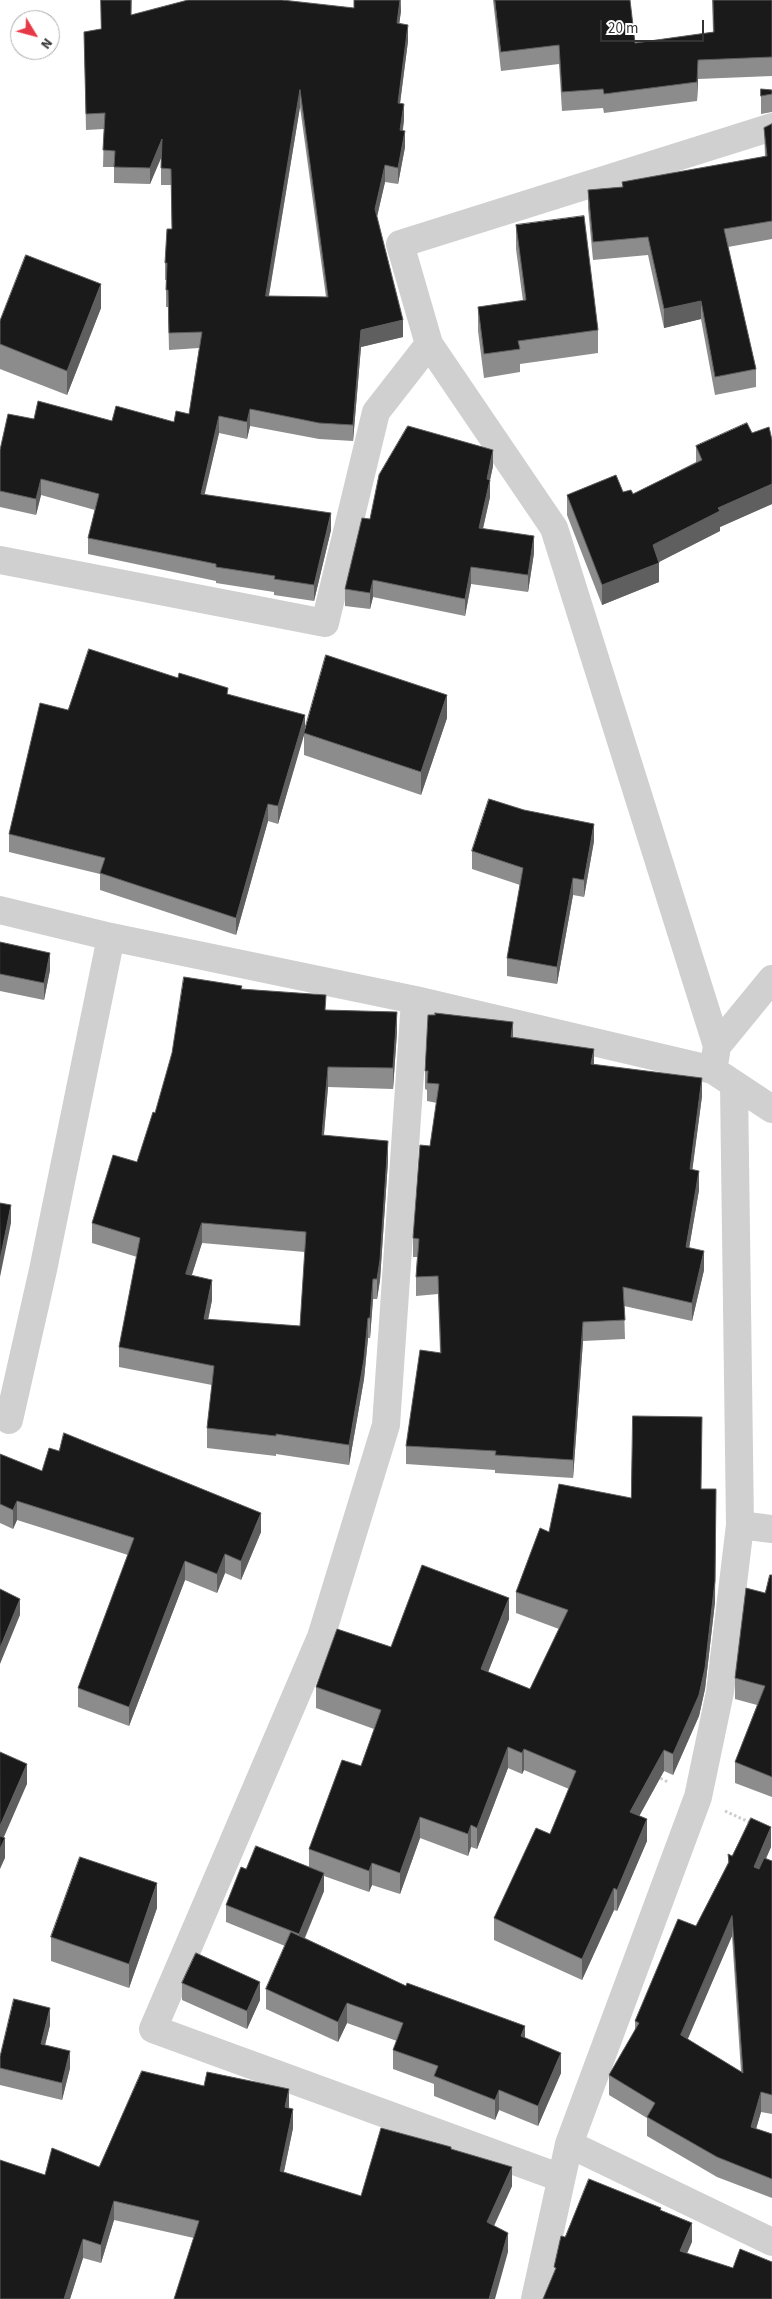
<!DOCTYPE html>
<html>
<head>
<meta charset="utf-8">
<style>
	body { margin:0 }
	#map { position:relative; width:772px; height:2299px; overflow:hidden; background:#fff; font-family:"Source Sans 3",sans-serif }
	canvas { display:block }
	.north { position:absolute; left:10px; top:10px; width:50px; height:50px; box-sizing:border-box; background:#fff; border:1px solid #adadad; border-radius:50%; rotate:127deg; font-size:14px; font-weight:700; line-height:20px; text-align:center; color:#333 }
	.north::after { content:''; display:block; margin:auto; width:18px; height:22px; background:#e63946; clip-path:polygon(50% 0,100% 100%,50% 72%,0 100%) }
	.scale { position:absolute; left:600px; top:20px; width:104px; height:22px; box-sizing:border-box; border:2px solid #333; border-top:0; padding-left:6px; font-size:15px; line-height:18px; white-space:nowrap; color:#333; -webkit-text-stroke:4px #fff; paint-order:stroke }
</style>
</head>
<body>
<div id="map">
<canvas width="772" height="2299"></canvas>
<div class="north">N</div>
<div class="scale">20 m</div>
</div>
<script>
const g = document.querySelector('canvas').getContext('2d');
g.lineJoin = 'round';
function trace(path, color, width, dash) { g.strokeStyle = color; g.lineWidth = width; g.lineCap = dash ? 'butt' : 'round'; g.setLineDash(dash || []); g.stroke(path); }
function fillPath(path, color) { g.fillStyle = color; g.fill(path, 'evenodd'); }
trace(new Path2D(`
	M656 1776 668 1782
	M725 1811 751 1823`), '#cdcdcd', 3, [2.5, 2.5]);
trace(new Path2D(`
	M0 560 325 623 376 412 429 344
	M0 910 111 937 415 1000 713 1070 772 1109
	M415 1000 386 1425 321 1637 153 2029 561 2178
	M717 1046 554 528 429 344 400 244 772 127
	M715 1059 717 1046 772 979
	M9 1420 43 1270 111 937
	M740 1525 772 1529
	M569 2144 772 2242
	M535 2299 569 2144 698 1797 720 1692 740 1525 734 1085`), '#d0d0d0', 28);
fillPath(new Path2D(`
	M101 0H132L131 15 354 8 401 0V11L399 24 408 41 400 103 404 120 403 130 405 147 398 184 385 182 377 217 403 337 361 347 353 441 319 439 250 426 247 439 219 433 204 494 331 530 314 601 274 595V592L216 583V581L88 554V538L95 510 41 495 36 515 0 507V450L34 419 174 422 189 414 199 348 169 350 168 307H166V280H165V263L172 229 171 185H161V157L150 184 114 183V167H103L104 129 86 130 84 32 101 29ZM300 107 326 297 269 296Z
	M493 0H630L635 43 713 32 712 0H772V76L698 79 697 101 604 113 603 108 562 111 559 64 501 71Z
	M761 89 772 90V112L761 114Z
	M772 124V239L728 247 756 369V387L715 395 701 319 664 328 648 255 593 260 588 208V190L622 187 765 157 764 128Z
	M516 225 598 330V353L520 364V372L484 378 478 331V307L523 301 516 249Z
	M101 308 67 395 0 369V321Z
	M752 433 772 440V504L720 527V531L659 562V582L602 605 567 515V495L623 492 633 494 696 462V446Z
	M493 466 490 480V497L483 529 534 553 528 592 471 584 465 616 373 597 370 609 345 606V589Z
	M178 678 228 694 305 732 447 718 421 795 304 755V733L278 824 268 821 236 935 100 890V874L9 852V834L68 710Z
	M594 841 584 897 573 895 557 984 507 976V958L520 885 472 869V851Z
	M0 942 50 970 44 1000 0 991Z
	M242 989 326 1010 397 1032 393 1089 328 1087 324 1135 388 1161 380 1280 377 1299H373L370 1338H368L364 1379 349 1465 276 1454V1456L207 1448V1428L212 1385 119 1367V1347L137 1257 92 1243V1223L137 1162 155 1113ZM202 1243 305 1252 300 1326 208 1320 212 1300 191 1276Z
	M513 1037 594 1064 702 1096 692 1170 699 1190 689 1248 704 1270 692 1321 624 1306 625 1339 583 1341 573 1478 495 1473V1470L406 1464V1446L440 1353 438 1294 416 1296V1277L417 1257H413V1238L430 1146 437 1103 427 1101V1090L425 1089V1071Z
	M0 1454 42 1471 261 1532 241 1580 225 1573 217 1593 185 1580 129 1726 78 1707V1688L128 1555 17 1520 13 1529 0 1523Z
	M702 1489 715 1602 705 1689 699 1716 673 1775 664 1771 639 1816 647 1841 617 1911 614 1910 582 1980 494 1940V1918L550 1834 569 1789 524 1770 522 1774 508 1768 477 1849 471 1847 468 1856 420 1838 400 1894 372 1885 369 1892 324 1876V1891L305 1938 406 1986 525 2038 561 2073 538 2126 499 2110 495 2120 434 2096V2084L393 2069V2050L397 2041 347 2023 338 2042 266 2009V1989L285 1946 226 1922V1905L246 1869 309 1868V1849L361 1766 374 1729 316 1708V1687L391 1647 509 1619 488 1672 530 1689 559 1629 516 1613V1592L549 1532 631 1498Z
	M772 1575V1797L735 1783V1762L757 1705 735 1699V1678Z
	M771 1847 766 1858 772 1861V2114L761 2112 756 2129 772 2134V2198L717 2177 647 2136V2118L609 2095V2075L635 2031V2021L696 1926 728 1863V1854L732 1856ZM732 1936 741 2072 687 2039Z
	M157 1908 129 1988 51 1961V1937Z
	M182 1983 260 2000 247 2029 182 2000Z
	M50 2025 45 2045 70 2068 62 2100 0 2085V2057Z
	M289 2108 293 2128 284 2172 361 2196 451 2150 512 2186 494 2226 508 2252 194 2238 114 2220 101 2263 83 2258 70 2299H0L45 2175 99 2167Z`), '#8c8c8c');
fillPath(new Path2D(`
	M400 0 401 11 397 40V23Z
	M408 25V41L398 119V103Z
	M698 60V79L697 101V82Z
	M300 90V107L266 312V296Z
	M404 104V120L400 146V130Z
	M405 131V147L398 184V168Z
	M162 139V156L150 184V168Z
	M385 165V182L375 225V209Z
	M101 284V308L67 395V371Z
	M701 301V319L664 328V309Z
	M403 320V337L361 347 353 441V425L361 330Z
	M250 409V426L247 439V422Z
	M219 416V433L201 510V494Z
	M493 450V466L490 480V497L479 545V528L487 479Z
	M41 479V495L36 515V499Z
	M772 484V504L720 527V531L653 565V545L718 508Z
	M331 513V530L314 601V585Z
	M534 536V553L528 592V575Z
	M659 563V582L602 605V585Z
	M471 567V584L465 616V599Z
	M373 580V597L370 609V593Z
	M447 695V718L421 795V772Z
	M305 715V732L278 824V806Z
	M268 804V821L236 935V918Z
	M594 824V841L584 897V880Z
	M573 878V895L557 984V967Z
	M50 953V970L44 1000V983Z
	M397 1012V1032L393 1089V1068Z
	M513 1022V1040L511 1037Z
	M594 1049V1068L591 1064Z
	M328 1067V1087L322 1155V1135Z
	M702 1078V1096L690 1188V1169Z
	M388 1141V1161L380 1280 377 1299V1279Z
	M699 1171V1190L686 1266V1247Z
	M11 1205V1223L0 1277V1260Z
	M202 1223V1243L186 1294V1274Z
	M704 1251V1270L692 1321V1303Z
	M373 1279V1299L370 1338V1318Z
	M212 1280V1300L204 1339V1319Z
	M368 1318V1338L364 1379 349 1465V1445Z
	M583 1322V1341L573 1478V1460Z
	M716 1489 715 1602 705 1689 699 1716 673 1775V1754Z
	M17 1501V1520L13 1529V1510Z
	M261 1513V1532L241 1580V1561Z
	M225 1554V1573L217 1593V1574Z
	M185 1561V1580L129 1726V1707Z
	M509 1598V1619L481 1690V1669Z
	M20 1599V1615L0 1664V1648Z
	M508 1747V1768L477 1849V1828Z
	M524 1749V1770L522 1774V1753Z
	M664 1750V1771L630 1833V1812Z
	M27 1764V1784L0 1846V1826Z
	M420 1817V1838L400 1894V1873Z
	M647 1819V1841L617 1911V1890Z
	M471 1825V1847L468 1856V1834Z
	M771 1827V1847L754 1886V1867Z
	M5 1838V1858L0 1869V1849Z
	M372 1863V1885L369 1892V1871Z
	M324 1873V1891L299 1951V1934Z
	M157 1883V1908L129 1988V1964Z
	M614 1888V1910L582 1980V1959Z
	M732 1916V1936L681 2055V2035Z
	M260 1982V2000L247 2029V2011Z
	M347 2003V2023L338 2042V2022Z
	M50 2008V2025L41 2061V2044Z
	M525 2026V2046L521 2036Z
	M70 2051V2068L62 2100V2083Z
	M561 2053V2073L538 2126V2106Z
	M289 2089V2108L285 2107Z
	M499 2090V2110L495 2120V2100Z
	M761 2092V2112L751 2146V2127Z
	M293 2109V2128L280 2190V2171Z
	M512 2167V2186L487 2241V2222Z
	M114 2201V2220L101 2263V2245Z
	M692 2223V2242L680 2270V2251Z
	M508 2233V2252L495 2299H489Z
	M83 2239V2258L70 2299H64Z`), '#5f5f5f');
const building = new Path2D(`
	M101 0H131V15L188 0H282L354 8V0H400L397 23 408 25 398 103 404 104 400 130 405 131 398 168 385 165 375 209 403 320 361 330 353 425 319 423 250 409 247 422 219 416 201 494 331 513 314 585 274 579 275 576 216 567V564L88 538 99 494 41 479 36 499 0 491V450L8 414 34 419 38 401 112 421 116 406 174 422 176 411 189 414 202 332 169 333 168 290H166L167 263H165L167 229H172L171 169 161 168 162 139 150 168 114 167 115 151 103 150 105 113 86 114 84 32 101 29ZM300 90 328 297 266 296Z
	M495 0H630L635 43 714 32 713 0H772V57L698 60 697 82 604 94 603 89 562 92 559 45 501 52Z
	M761 89 772 90V94L761 96Z
	M772 124V221L724 229 756 369 715 377 701 301 664 309 648 237 593 242 588 190 623 187 622 182 767 156 764 128Z
	M584 216 598 330 518 341 520 349 484 354 478 307 526 300 516 225Z
	M26 255 101 284 67 371 0 344V321Z
	M747 423 752 433 769 427 772 440V484L718 508 720 511 653 545 659 563 602 585 567 495 616 475 623 492 631 490 633 494 702 460 696 446Z
	M408 426 493 450 487 479 490 480 479 528 534 536 528 575 471 567 465 599 373 580 370 593 345 589 362 518 370 519 379 475Z
	M89 649 178 678 179 673 228 688 227 694 305 715 278 806 268 804 236 918 100 873 105 858 9 834 40 703 68 710Z
	M326 655 447 695 421 772 304 733Z
	M489 799 524 810 594 824 584 880 573 878 557 967 507 958 523 868 472 851Z
	M0 942 50 953 44 983 0 974Z
	M184 977 242 986 241 989 326 995 325 1010 397 1012 393 1068 328 1067 322 1135 388 1141 380 1260 377 1279H373L370 1318H368L364 1359 349 1445 276 1434V1436L207 1428 214 1366 119 1347 140 1238 92 1223 113 1155 137 1162 153 1112 155 1113 172 1053ZM202 1223 306 1232 300 1326 204 1319 212 1280 186 1274Z
	M435 1013 513 1022 511 1037 594 1049 591 1064 702 1078 690 1169 699 1171 686 1247 704 1251 692 1303 623 1287 625 1320 583 1322 573 1460 495 1455 496 1451 406 1446 420 1350 441 1353 438 1276 416 1277 419 1239 413 1238 420 1145 430 1146 439 1084 427 1083 428 1071H425L428 1015H435Z
	M0 1203 11 1205 0 1260Z
	M633 1416 702 1417 701 1489H716L715 1581 705 1668 699 1695 673 1754 664 1750 630 1812 647 1819 617 1890 614 1888 582 1959 494 1918 536 1828 550 1834 576 1771 524 1749 522 1753 508 1747 477 1828 471 1825 468 1834 420 1817 400 1873 372 1863 369 1871 309 1849 342 1760 361 1766 381 1710 316 1687 337 1629 391 1647 422 1565 509 1598 481 1669 530 1689 568 1610 516 1592 540 1528 549 1532 559 1484 631 1498Z
	M64 1433 261 1513 241 1561 225 1554 217 1574 185 1561 129 1707 78 1688 134 1538 17 1501 13 1510 0 1504V1454L42 1471 49 1448 59 1451Z
	M770 1575H772V1777L735 1762 765 1686 735 1678 746 1588 765 1593Z
	M0 1589 20 1599 0 1648Z
	M0 1752 27 1764 0 1826Z
	M751 1818 771 1827 754 1867 759 1869 764 1858 772 1861V2095L761 2092 751 2127 772 2134V2179L717 2157 647 2117 655 2103 609 2075 639 2023 635 2021 678 1919 696 1926 729 1862 728 1854 732 1856ZM732 1916 743 2073 681 2035Z
	M0 1836 5 1838 0 1849Z
	M256 1846 324 1873 299 1934 226 1905 241 1867 246 1869Z
	M80 1857 157 1883 129 1964 51 1937Z
	M291 1932 406 1986 407 1983 525 2026 521 2036 561 2053 538 2106 499 2090 495 2100 434 2076 438 2066 393 2050 403 2023 347 2003 338 2022 266 1989Z
	M196 1953 260 1982 247 2011 182 1983Z
	M14 1999 50 2008 41 2044 70 2051 62 2083 0 2068V2057Z
	M142 2071 204 2086 207 2072 289 2089 285 2107 293 2109 280 2171 361 2196 381 2128 451 2147V2149L512 2167 487 2222 508 2233 489 2299H174L199 2221 114 2201 101 2245 83 2239 64 2299H0V2160L45 2175 52 2148 99 2167Z
	M589 2179 661 2208 660 2210 692 2223 680 2251 733 2268 740 2249 772 2262V2299H543L556 2268 554 2267 561 2236 565 2237Z`);
fillPath(building, '#1a1a1a');
trace(building, '#5f5f5f', 1);
</script>
</body>
</html>
